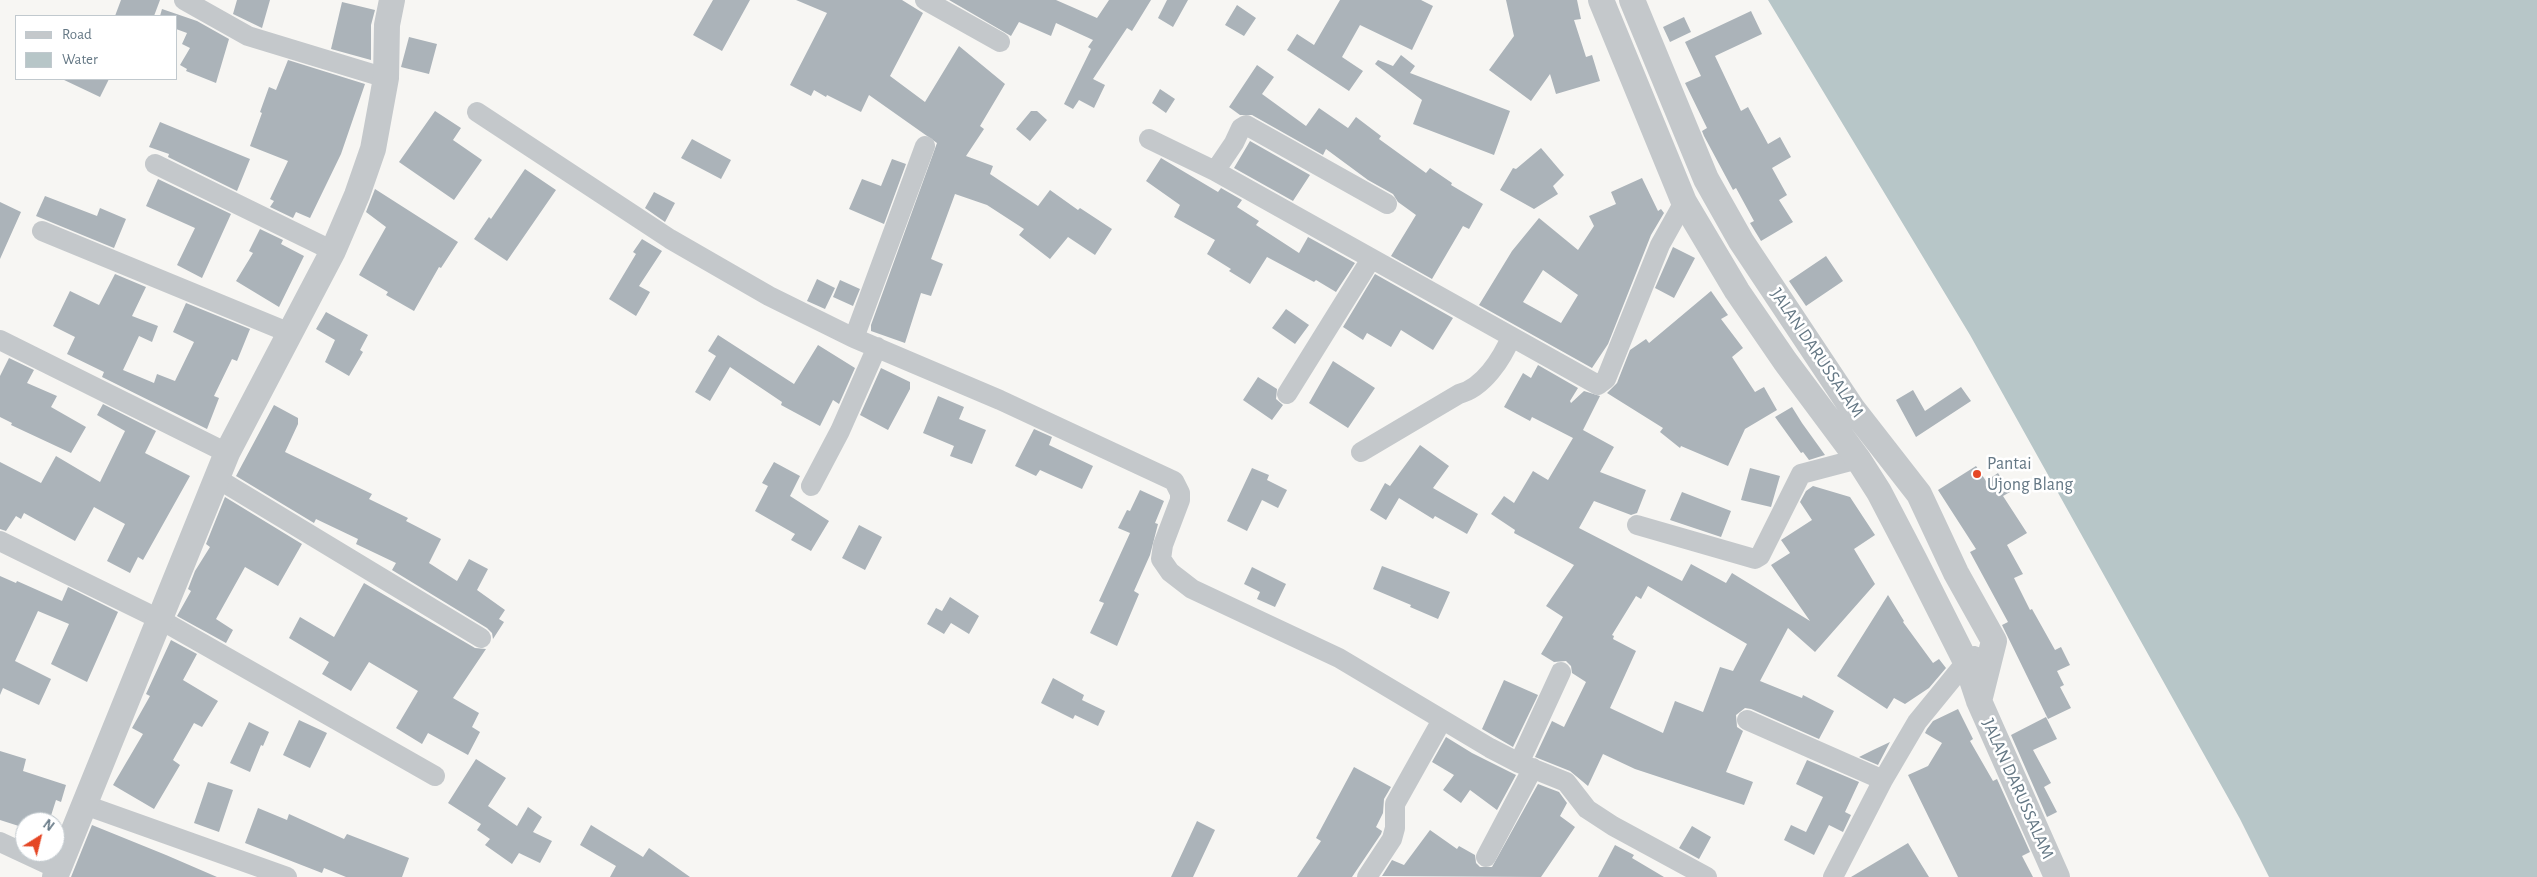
<!DOCTYPE html>
<html>
<head>
<meta charset="utf-8">
<style>
	body { margin:0 }
	#map { position:relative; width:2537px; height:877px; overflow:hidden; background:#f7f6f3; font-family:"Alegreya Sans",sans-serif }
	canvas { display:block }
	.legend { position:absolute; left:15px; top:15px; width:162px; height:65px; box-sizing:border-box; background:#fff; border:1px solid #c1c9ce; margin:0; padding:6px 9px; list-style:none; font-size:15px; color:#657885 }
	.legend li { display:flex; align-items:center; gap:10px; height:25px }
	.legend b { width:25px; border:1px solid #c1c9ce }
	.north { position:absolute; left:15px; top:812px; width:50px; height:50px; box-sizing:border-box; background:#fff; border:1px solid #c1c9ce; border-radius:50%; rotate:36deg; font-size:14px; font-weight:700; line-height:20px; text-align:center; color:#657885 }
	.north::after { content:''; display:block; margin:auto; width:18px; height:22px; background:#e54725; clip-path:polygon(50% 0,100% 100%,50% 72%,0 100%) }
</style>
</head>
<body>
<div id="map">
<canvas width="2537" height="877"></canvas>
<ul class="legend">
<li><b style="height:6px;background:#c4c8cb"></b>Road</li>
<li><b style="height:14px;background:#b7c6c8"></b>Water</li>
</ul>
<div class="north">N</div>
</div>
<script>
const g = document.querySelector('canvas').getContext('2d');
g.lineJoin = 'round';
function fillPath(path, color) { g.fillStyle = color; g.fill(path, 'evenodd'); }
function trace(path, color, width, dash) { g.strokeStyle = color; g.lineWidth = width; g.lineCap = dash ? 'butt' : 'round'; g.setLineDash(dash || []); g.stroke(path); }
function label(font, color, halo, rows, align = 'center') {
  g.font = font + ' "Alegreya Sans",sans-serif'; g.lineWidth = 5; g.setLineDash([]); g.textBaseline = 'middle'; g.strokeStyle = halo; g.fillStyle = color; for (const [text, x, y, turn = 0] of rows) {
    g.save(); g.translate(x, y); g.rotate((+turn || 0) * Math.PI / 180); g.textAlign = isNaN(turn) ? turn : align; if (halo) g.strokeText(text, 0, 0); g.fillText(text, 0, 0); g.restore();
  }
}
fillPath(new Path2D(`
	M1768 0H2537V877H2269L2240 819 1970 335Z`), '#b7c6c8');
fillPath(new Path2D(`
	M121 0H160L154 16H115Z
	M237 0H270L262 28 233 14Z
	M713 0H750L722 51 693 35Z
	M796 0H902L923 13 890 76 925 102 959 46 1005 84 980 126 984 129 966 156 993 166 990 174 1038 206 1050 190 1078 210 1080 208 1112 229 1095 255 1068 237 1050 259 1019 235 1024 229 987 205 955 194 931 259 943 264 931 296 921 293 905 343 871 331V325L937 143 869 95 861 112 827 95 826 97 814 90 811 96 790 85 827 13Z
	M949 0H1056L1097 18 1109 0H1151L1132 31 1127 28 1093 79 1105 85 1094 108 1079 100 1073 109 1064 104 1091 49 1088 47 1093 40 1056 23 1051 36 1019 22 1011 36Z
	M1167 0H1188L1173 27 1158 18Z
	M1340 0H1421L1433 6 1412 50 1360 25 1342 57 1363 71 1349 91 1287 50 1297 34 1314 45Z
	M1506 0H1577L1581 19 1574 20 1586 57 1592 55 1600 81 1556 94 1550 74 1531 101 1489 70 1514 36Z
	M342 2 375 10 371 25V60L331 49Z
	M1237 5 1256 18 1244 36 1225 25Z
	M162 9 197 21 229 39 216 83 186 71 187 69 180 65 190 48 182 44 187 33 176 29V16H160Z
	M1751 11 1762 34 1715 56 1741 111 1748 107 1768 144 1780 137 1791 157 1772 168 1787 195 1779 200 1793 222 1761 241 1750 223 1754 221 1736 188 1733 190 1704 136 1702 131 1707 128 1685 83 1701 76 1685 42Z
	M1684 17 1691 32 1670 42 1663 27Z
	M409 37 437 44 429 74 401 67Z
	M1401 55 1415 66 1410 73 1510 111 1494 155 1413 124 1422 100 1375 64 1378 60 1393 66Z
	M288 60 365 84 341 154 310 218 296 212 293 218 270 207 274 201 270 199 288 161 250 146 262 113 260 112 269 87 276 90Z
	M1257 65 1274 77 1262 94 1306 126 1319 108 1348 128 1356 117 1381 136 1379 139 1426 173 1430 168 1452 183 1451 185 1483 204 1469 229 1463 226 1432 279 1391 256 1416 215 1398 202 1393 194 1368 180 1326 149 1323 155 1252 115H1240L1229 107Z
	M62 79H109L100 97Z
	M1160 89 1175 99 1166 113 1152 103Z
	M435 111 461 128 453 140 482 160 454 200 399 162Z
	M1031 111H1037L1047 120 1030 141 1016 129Z
	M160 122 250 159 237 191 168 157 169 154 149 147Z
	M692 139 731 160 721 179 681 158Z
	M1250 141 1310 175 1293 201 1234 168Z
	M1541 148 1564 175 1553 186 1558 194 1534 209 1500 190 1513 168 1516 169Z
	M1161 158 1218 192 1221 188 1242 200 1237 207 1259 221 1256 225 1299 253 1308 237 1355 263 1336 292 1316 280 1314 282 1267 257 1250 284 1229 271 1231 269 1207 254 1215 240 1174 217 1180 205 1146 181Z
	M892 159 906 164 884 224 849 209 862 179 881 186Z
	M525 169 556 190 507 261 474 239 489 217 491 219Z
	M1642 178 1658 211 1661 209 1664 213 1651 235 1608 344 1592 368 1479 305 1512 251 1539 218 1578 250 1594 226 1589 216 1616 204 1611 192ZM1543 270 1578 295 1561 323 1523 302Z
	M158 179 231 214 202 278 177 265 195 228 146 206Z
	M375 189 458 242 441 268 439 267 414 311 386 295 388 292 359 275 386 227 366 212Z
	M654 192 675 203 665 222 645 208Z
	M45 196 97 216 100 208 126 219 114 248 36 216Z
	M0 202 21 212 0 259Z
	M260 229 283 240 281 244 304 256 279 307 236 281 253 253 249 251Z
	M642 239 662 251 639 286 650 292 636 316 609 299 636 254 633 252Z
	M1673 247 1695 258 1674 298 1655 288Z
	M1826 256 1843 281 1806 306 1789 281Z
	M115 274 146 287 132 316 158 326 152 342 139 336 123 370 154 383 157 374 175 381 194 342 173 332 186 303 250 329 237 361 232 359 214 396 219 398 207 429 102 377 104 372 67 354 75 337 53 326 70 291 99 305Z
	M1375 274 1453 318 1433 350 1401 330 1391 347 1367 333 1363 340 1343 327Z
	M817 279 835 288 825 309 807 301Z
	M840 280 860 289 853 306 833 297Z
	M1711 291 1728 315 1721 319 1743 348 1732 357 1755 392 1764 387 1777 410 1745 429 1728 466 1681 446 1680 448 1660 432 1663 428 1607 393 1617 383 1630 350 1646 339 1649 343Z
	M1286 309 1309 325 1295 344 1272 328Z
	M326 312 368 335 360 350 363 352 349 376 325 362 335 340 316 329Z
	M718 335 794 384 818 345 855 368 839 404 833 400 820 426 781 405 782 402 730 367 710 401 695 392 716 356 708 351Z
	M9 358 34 370 27 383 57 396 51 407 86 427 71 453 11 425 12 423 0 417V376Z
	M1333 361 1375 388 1348 428 1309 403Z
	M1538 365 1578 388 1570 401 1571 403 1584 391 1600 396 1583 430 1614 447 1600 472 1646 490 1637 513 1631 515 1594 501 1579 528 1682 581 1691 564 1726 583 1732 573 1810 621 1771 565 1790 553 1781 540 1812 520 1800 502 1806 491 1813 486 1850 497 1875 535 1854 549 1875 584 1815 652 1788 628 1760 681 1802 698 1803 695 1834 711 1819 739 1751 709 1745 708 1736 715 1737 727 1743 731 1726 772 1753 782 1744 805 1635 769 1603 754 1588 786 1570 771 1535 757 1552 721 1564 727 1586 682 1572 673 1571 666 1566 661 1554 662 1541 654 1563 617 1546 606 1574 565 1514 533 1515 530 1491 514 1504 496 1514 503 1533 471 1548 480 1573 438 1532 417 1530 421 1504 407 1523 373 1531 378ZM1648 586 1747 644 1733 671 1720 667 1703 712 1675 701 1663 733 1610 708 1636 651 1613 639 1614 636 1612 635 1636 596 1641 599Z
	M881 368 910 382V389L888 430 860 415Z
	M1258 377 1277 389 1276 399 1283 405 1272 420 1243 400Z
	M1961 387 1971 401 1916 437 1896 400 1913 390 1925 411Z
	M938 396 964 407 959 419 986 430 972 464 950 456 954 446 923 433Z
	M103 404 156 431 145 453 190 476 143 560 138 557 130 573 107 561 125 524 94 507 75 541 24 513 21 519 16 516 6 531 0 529V462L41 483 56 456 100 482 125 431 97 415Z
	M274 405 298 418V424L285 452 372 494 369 499 408 518 406 521 441 539 429 563 457 581 469 559 488 569 477 590 505 610 499 619 504 622 493 639 492 633 487 628 392 570 396 563 356 544 358 539 316 519 314 523 236 476Z
	M1792 407 1802 423 1825 455 1809 460 1803 452 1801 453 1775 417Z
	M1034 429 1052 437 1049 445 1093 466 1082 489 1040 470 1036 476 1015 466Z
	M1420 445 1449 466 1433 488 1478 514 1467 534 1435 516 1433 519 1399 498 1386 520 1370 510 1385 483 1390 486Z
	M774 462 800 476 790 496 829 521 811 551 791 540 795 534 755 511 768 486 762 483Z
	M1976 466 1986 481 1998 473 2010 492 2003 496 2027 533 2007 545 2023 574 2014 578 2030 610 2032 609 2055 650 2061 647 2070 665 2057 671 2064 685 2060 687 2071 708 2048 719 2002 625 2008 622 1970 552 1976 549 1938 490Z
	M1252 468 1269 475 1267 480 1287 490 1278 508 1262 500 1247 531 1227 521Z
	M1750 468 1780 476 1771 507 1741 500Z
	M1140 490 1164 501 1155 523 1158 524 1150 555 1134 591 1139 594 1117 646 1090 633 1104 603 1099 601 1130 533 1118 528 1127 510 1130 511Z
	M1682 492 1731 511 1721 537 1670 520Z
	M225 497 302 544 278 586 245 567 216 619 233 630 226 643 177 616 191 591 188 589 195 571 210 547 206 544Z
	M859 525 882 537 865 570 842 558Z
	M1382 566 1450 592 1438 619 1410 607 1411 605 1373 589Z
	M1252 567 1286 584 1275 607 1257 599 1260 592 1244 584Z
	M0 576 16 583 17 581 62 601 68 587 118 612 87 682 51 664 69 624 38 611 15 661 51 679 39 705 3 688 0 695Z
	M364 583 475 648 486 649 453 698 479 713 472 727 480 732 468 755 428 733 422 744 396 728 418 691 369 662 351 691 322 674 329 662 289 638 300 617 334 637Z
	M1888 595 1904 621 1903 622 1933 663 1939 659 1946 668 1929 688 1905 704 1894 698 1887 709 1837 676Z
	M950 597 979 616 969 634 951 623 944 634 927 624 936 608 942 611Z
	M171 640 197 654 183 680 218 701 202 727 194 723 173 760 180 765 154 809 113 785 143 734 132 728 150 696 146 694Z
	M1053 678 1084 695 1082 700 1105 711 1098 726 1075 715 1073 719 1041 703Z
	M1504 680 1538 695 1513 747 1482 729Z
	M1958 709 1973 739 1970 741 1993 781 1997 779 2030 852 2022 856 2033 877H1958L1908 775 1928 766 1942 743 1925 733 1927 729 1933 721Z
	M2046 717 2057 739 2033 750 2051 783 2044 787 2057 812 2047 817 2011 735Z
	M299 720 327 733 310 768 283 755Z
	M249 722 269 732 263 746 261 745 250 772 230 763Z
	M1446 737 1472 753 1516 775 1497 810 1470 790 1461 803 1443 790 1454 775 1432 762Z
	M1890 742 1878 765 1859 757 1873 750Z
	M0 751 26 759 23 771 66 785 61 802 56 800 49 822H25V828L0 820Z
	M476 759 506 778 488 806 517 826 528 807 542 817 533 832 552 841 540 863 519 853 512 864 485 845 490 839 477 830 481 824 448 803Z
	M1807 760 1859 782 1845 812 1851 815 1843 832 1829 825 1814 855 1784 840 1791 825 1806 832 1823 797 1796 784Z
	M1354 767 1391 787 1384 799 1383 813 1376 827 1382 831 1381 834 1352 877H1297L1321 841 1316 838Z
	M208 782 233 790 219 832 194 823Z
	M1538 784 1559 792 1567 803 1560 816 1575 827 1541 877 1382 876 1392 860 1404 865 1430 830 1457 849 1459 846 1475 855 1476 863 1480 867H1492Z
	M258 808 287 820 289 814 344 839 347 834 409 858 402 877H346L324 868 322 873 245 843Z
	M1197 821 1215 830 1193 877H1171Z
	M92 825 166 855 217 877H71Z
	M591 825 643 857 649 848 690 877H610L616 866 580 845Z
	M1692 826 1711 837 1699 859 1679 848Z
	M1908 843 1929 877H1851Z
	M1615 845 1634 855 1632 858 1664 877H1598Z`), '#abb3b9');
trace(new Path2D(`
	M184 0 248 36 386 78
	M925 0 1000 42
	M477 112 670 239 769 296 854 338
	M1149 139 1215 171 1598 385 1606 379 1660 245 1684 202
	M925 146 854 338 1000 400 1174 481 1180 493V500L1163 545 1161 559 1170 572 1192 589 1339 658 1490 748 1519 763 1566 782 1587 809 1613 826 1707 877
	M155 164 333 251
	M1215 171 1234 143 1241 128 1246 125 1387 204
	M42 231 290 333
	M0 340 227 453
	M1287 394 1371 259
	M1361 452 1459 394C1483 388 1502 359 1511 337
	M218 479 481 638
	M811 486 840 431 877 347
	M1637 525 1755 559 1760 556 1801 474 1858 459
	M0 541 161 620 435 776
	M1747 720 1883 780
	M1519 763 1561 672
	M85 805 287 877
	M0 842 58 869
	M1486 857 1533 768
	M1367 877 1392 839 1395 828V804L1442 720
	M1833 877 1883 780 1917 722 1966 662 1974 656`), '#c4c8cb', 20);
trace(new Path2D(`
	M1601 0 1684 202 1737 291 1785 361 1858 459 1879 492 1914 559 1966 662 1979 701 2057 877
	M1632 0 1706 179 1741 241 1852 408 1919 494 1956 573 1994 641 1979 701
	M55 877 227 453 333 251 357 195 373 149 386 78 387 25 392 0`), '#c4c8cb', 26);
for (const [x, y, r, color] of [
	[1977,474,5,"#e54725"]
]) { const dot = new Path2D(); dot.arc(x, y, r, 0, 2 * Math.PI); g.fillStyle = color; g.fill(dot); trace(dot, '#fff', 2); }
label('18px', '#657885', '#fff', [
	["JALAN DARUSSALAM",1817,353,56],
	["JALAN DARUSSALAM",2018,789,66]
]);
label('18px', '#657885', '#fff', [
	["Pantai",1987,464],
	["Ujong Blang",1987,485]
], 'left');
</script>
</body>
</html>
